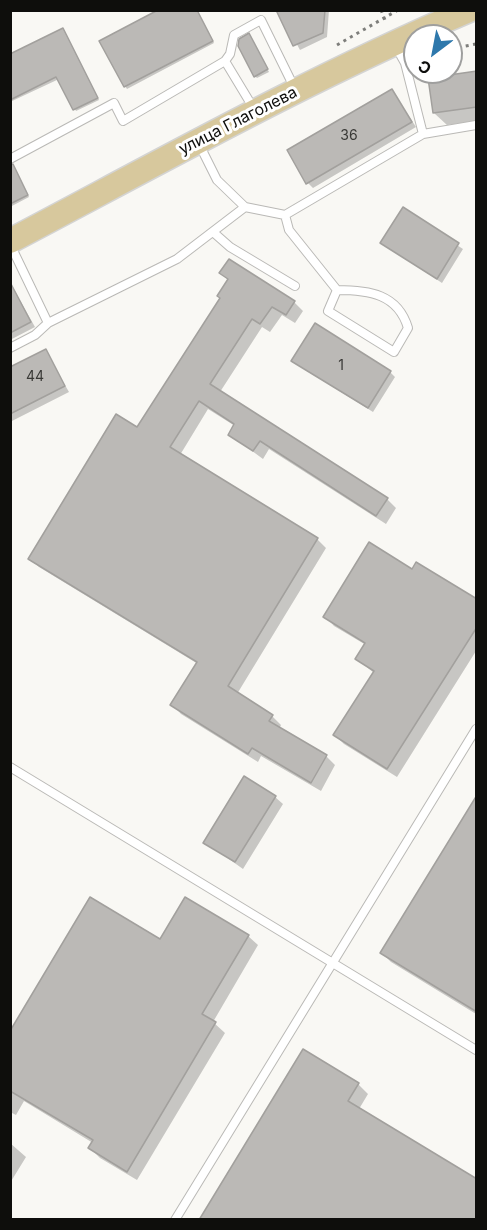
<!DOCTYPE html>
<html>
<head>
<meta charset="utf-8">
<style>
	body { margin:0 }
	#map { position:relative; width:487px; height:1230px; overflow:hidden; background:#f9f8f4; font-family:Inter,sans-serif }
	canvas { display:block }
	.frame { position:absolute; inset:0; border:12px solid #0e0e0c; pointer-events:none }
	.north { position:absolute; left:403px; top:24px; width:60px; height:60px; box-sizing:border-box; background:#fff; border:2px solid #9f9f9e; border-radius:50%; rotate:212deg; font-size:16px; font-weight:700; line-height:24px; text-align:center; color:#0e0e0c }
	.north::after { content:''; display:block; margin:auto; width:21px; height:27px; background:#2e78ac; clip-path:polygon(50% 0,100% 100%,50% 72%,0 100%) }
</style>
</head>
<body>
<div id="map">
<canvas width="487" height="1230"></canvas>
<div class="frame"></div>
<div class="north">С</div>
</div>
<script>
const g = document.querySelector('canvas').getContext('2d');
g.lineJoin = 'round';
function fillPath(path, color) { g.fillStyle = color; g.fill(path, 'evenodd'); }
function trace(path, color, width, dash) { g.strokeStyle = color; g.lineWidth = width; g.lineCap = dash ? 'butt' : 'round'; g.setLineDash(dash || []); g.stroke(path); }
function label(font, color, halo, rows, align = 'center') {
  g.font = font + ' Inter,sans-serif'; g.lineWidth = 6; g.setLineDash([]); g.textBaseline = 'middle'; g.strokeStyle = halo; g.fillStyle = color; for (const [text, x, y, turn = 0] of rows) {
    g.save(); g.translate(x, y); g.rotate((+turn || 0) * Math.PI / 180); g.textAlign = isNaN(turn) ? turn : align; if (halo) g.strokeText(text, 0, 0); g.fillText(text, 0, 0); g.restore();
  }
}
fillPath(new Path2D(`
	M197 10 214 43 127 89 125 86Z
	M278 10H329L327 37 300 50Z
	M63 30 99 100 76 111 59 79 10 102V56Z
	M251 37 269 72 257 78 255 76Z
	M476 72V121L447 125 434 113Z
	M392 90 416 127 313 188 308 183Z
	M19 177 29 197 10 207V178Z
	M403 210 463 249 442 283 382 243Z
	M221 273 294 302 303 311 295 323 282 315 270 332 262 327 220 392 387 499 396 508 386 524 269 449 263 459 229 434 235 426 208 409 180 455 317 539 326 548 237 694 272 716 281 725 279 729 326 756 335 765 321 791 261 756 258 762 181 714 172 704 198 664 39 567 30 558 138 429 221 299 229 281Z
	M12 286 35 327 10 340V287Z
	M45 351 69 392 10 422V368Z
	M298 365 390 372 395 377 373 412Z
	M412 571 476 601V651L397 777 344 744 335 735 374 673 357 659 366 645 334 626 325 616Z
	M275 797 283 804 243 869 205 842Z
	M476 798V1014L391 962 382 953Z
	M248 936 258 945 213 1022 225 1033 137 1180 100 1158 90 1148 93 1143 24 1101 16 1115 10 1112V1034L161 941Z
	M304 1051 358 1084 368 1094 359 1109 201 1220Z
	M10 1143 26 1157 10 1183Z`), '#0003');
const building = new Path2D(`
	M158 10H197L213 41 124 87 99 41Z
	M276 10H325L323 33 293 46Z
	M63 28 98 98 73 110 56 77 10 100V54Z
	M249 33 268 69 254 77 238 46 239 39Z
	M477 71V107L433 113 428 78Z
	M392 89 412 122 306 184 287 150Z
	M13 164 28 195 10 204V165Z
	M403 207 459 243 437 279 380 243Z
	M229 259 295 301 286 315 272 307 260 324 252 319 210 384 388 498 376 516 260 441 253 451 228 435 234 424 199 401 170 447 318 538 228 686 273 715 269 721 327 755 311 783 252 748 248 754 170 705 197 662 28 559 116 414 137 427 220 298 217 296 228 279 219 273Z
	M10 282 31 322 10 333Z
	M315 323 391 371 368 408 291 361Z
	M46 349 65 386 10 414V367Z
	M369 542 412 569 416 562 477 599V627L387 769 333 735 374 671 355 659 365 643 323 617Z
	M244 776 276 796 235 862 203 843Z
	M477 795V1012L380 953Z
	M90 897 160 939 185 897 249 935 202 1014 216 1022 127 1172 88 1148 93 1140 10 1091V1031Z
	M303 1049 359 1083 348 1101 477 1179V1220H199Z`);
fillPath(building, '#bbb9b6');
trace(building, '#a2a09d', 1.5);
const service = new Path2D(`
	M396 47 405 63 423 134
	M225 61 254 109
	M199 144 217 180 245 207
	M10 159 114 103 123 121 225 61 230 54 234 35 261 20 294 87
	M285 215 289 230 337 290 328 311 394 352 408 328C398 294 369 290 337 290
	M213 232 230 247 295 286
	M10 244 48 323 177 259 245 207 285 215 423 134 476 125
	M10 348 35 335 48 323
	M10 767 476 1050
	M175 1220 476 729`);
const primary = new Path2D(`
	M10 241C162 161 312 77 469 10`);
trace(service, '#bab9b6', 10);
trace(primary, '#d4d4d3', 27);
trace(new Path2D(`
	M381 10 385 20
	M337 45 398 10
	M451 49 476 44`), '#7e7e7b', 3, [3, 4.5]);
trace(service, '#fff', 8);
trace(primary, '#d7c89d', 24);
label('14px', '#393936', null, [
	["36",349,136],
	["1",341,366],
	["44",35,377]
]);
label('16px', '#0e0e0c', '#fff', [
	["улица Глаголева",238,121,-27]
]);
</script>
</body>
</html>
